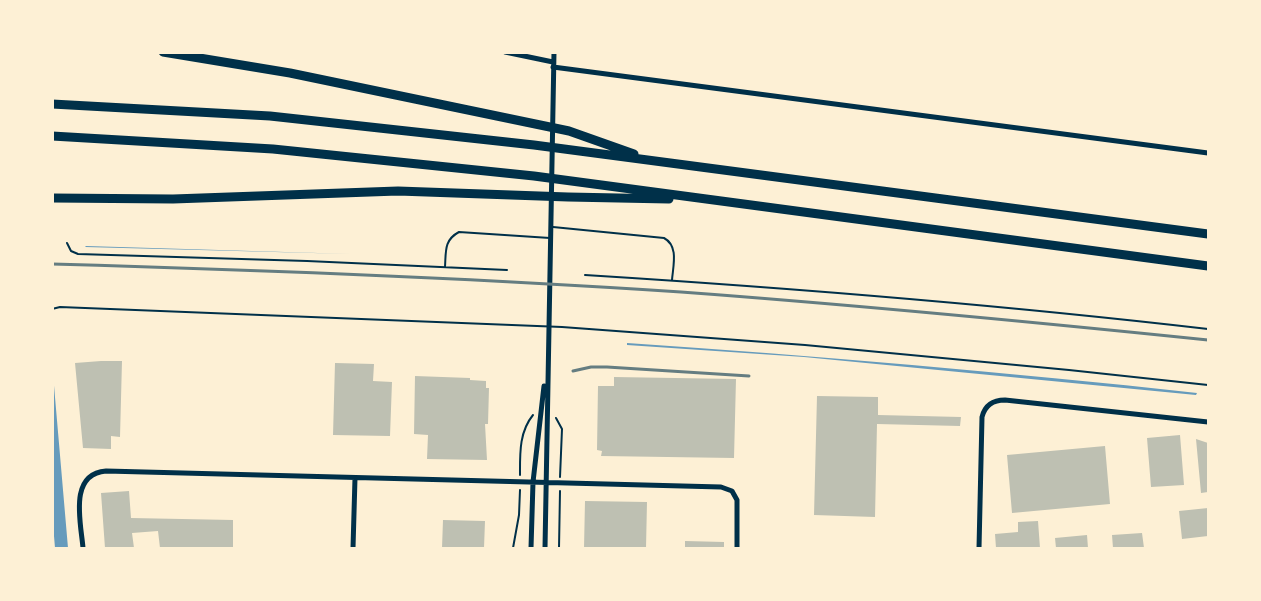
<!DOCTYPE html>
<html>
<head>
<meta charset="utf-8">
<style>
	body { margin:0 }
	#map { position:relative; width:1261px; height:601px; overflow:hidden; background:#fdf0d5; font-family:"Space Grotesk",sans-serif }
	canvas { display:block }
	.frame { position:absolute; inset:0; border:54px solid #fdf0d5; pointer-events:none }
</style>
</head>
<body>
<div id="map">
<canvas width="1261" height="601"></canvas>
<div class="frame"></div>
</div>
<script>
const g = document.querySelector('canvas').getContext('2d');
g.lineJoin = 'round';
function fillPath(path, color) { g.fillStyle = color; g.fill(path, 'evenodd'); }
function trace(path, color, width, dash) { g.strokeStyle = color; g.lineWidth = width; g.lineCap = dash ? 'butt' : 'round'; g.setLineDash(dash || []); g.stroke(path); }
fillPath(new Path2D(`
	M86 246 351 254 85 247Z
	M627 343C817 356 1007 372 1197 393L1196 395 804 357 627 345Z
	M53 374 68 548H55L53 524Z`), '#669bbc');
fillPath(new Path2D(`
	M101 361H122L120 437 111 436V449L83 448 75 363Z
	M335 363 374 364 373 381 392 382 390 436 333 435Z
	M415 376 470 378V380L486 381V388H489L488 424H485L487 460 427 459 428 435 414 434Z
	M614 377 736 379 734 458 601 456 602 451 597 450 598 386H614Z
	M817 396 878 397V415L961 417 960 426 877 424 875 517 814 515Z
	M1180 435 1184 485 1151 487 1147 438Z
	M1196 439 1208 443V492L1201 493Z
	M1105 446 1110 504 1012 513 1007 455Z
	M129 491 131 518 233 520V548H160L158 531 132 533 134 548H105L101 493Z
	M585 501 647 502 646 548H584Z
	M1208 508V536L1182 539 1179 511Z
	M443 520 485 521 484 548H442Z
	M1038 521 1040 548H996L995 534 1018 532V522Z
	M1142 533 1144 548H1113L1112 535Z
	M1087 535 1088 548H1056L1055 538Z
	M685 541 724 542V548H685Z`), '#bec0b2');
trace(new Path2D(`
	M556 418 562 429 560 477
	M520 475C520 454 519 432 533 415
	M513 548 519 515 520 490
	M559 548 560 491`), '#003049', 2);
trace(new Path2D(`
	M553 227 664 238C679 246 673 266 672 280
	M67 243 71 251 78 254 307 261 507 270
	M445 267C446 251 444 240 459 232L550 238
	M585 275C793 288 1001 305 1208 329
	M52 309 60 307 562 327 805 345 1069 370 1208 385`), '#003049', 2);
trace(new Path2D(`
	M505 52 553 62
	M553 67 1208 153
	M83 548C81 523 68 474 106 471L721 487 732 491 737 500V548
	M353 548 355 478
	M531 548 533 482 544 386
	M545 548 554 52
	M979 548 982 417C985 405 993 400 1005 400L1208 422`), '#003049', 5);
trace(new Path2D(`
	M163 52 290 73 569 131 634 154
	M52 104 270 116 534 145 1208 234
	M52 136 273 149 534 176 1208 266
	M52 198 173 199 398 191 568 197 669 199`), '#003049', 9);
trace(new Path2D(`
	M52 264C262 270 472 278 681 292 857 305 1033 322 1208 340
	M573 371 591 367H607L749 376`), '#657d81', 3);
</script>
</body>
</html>
